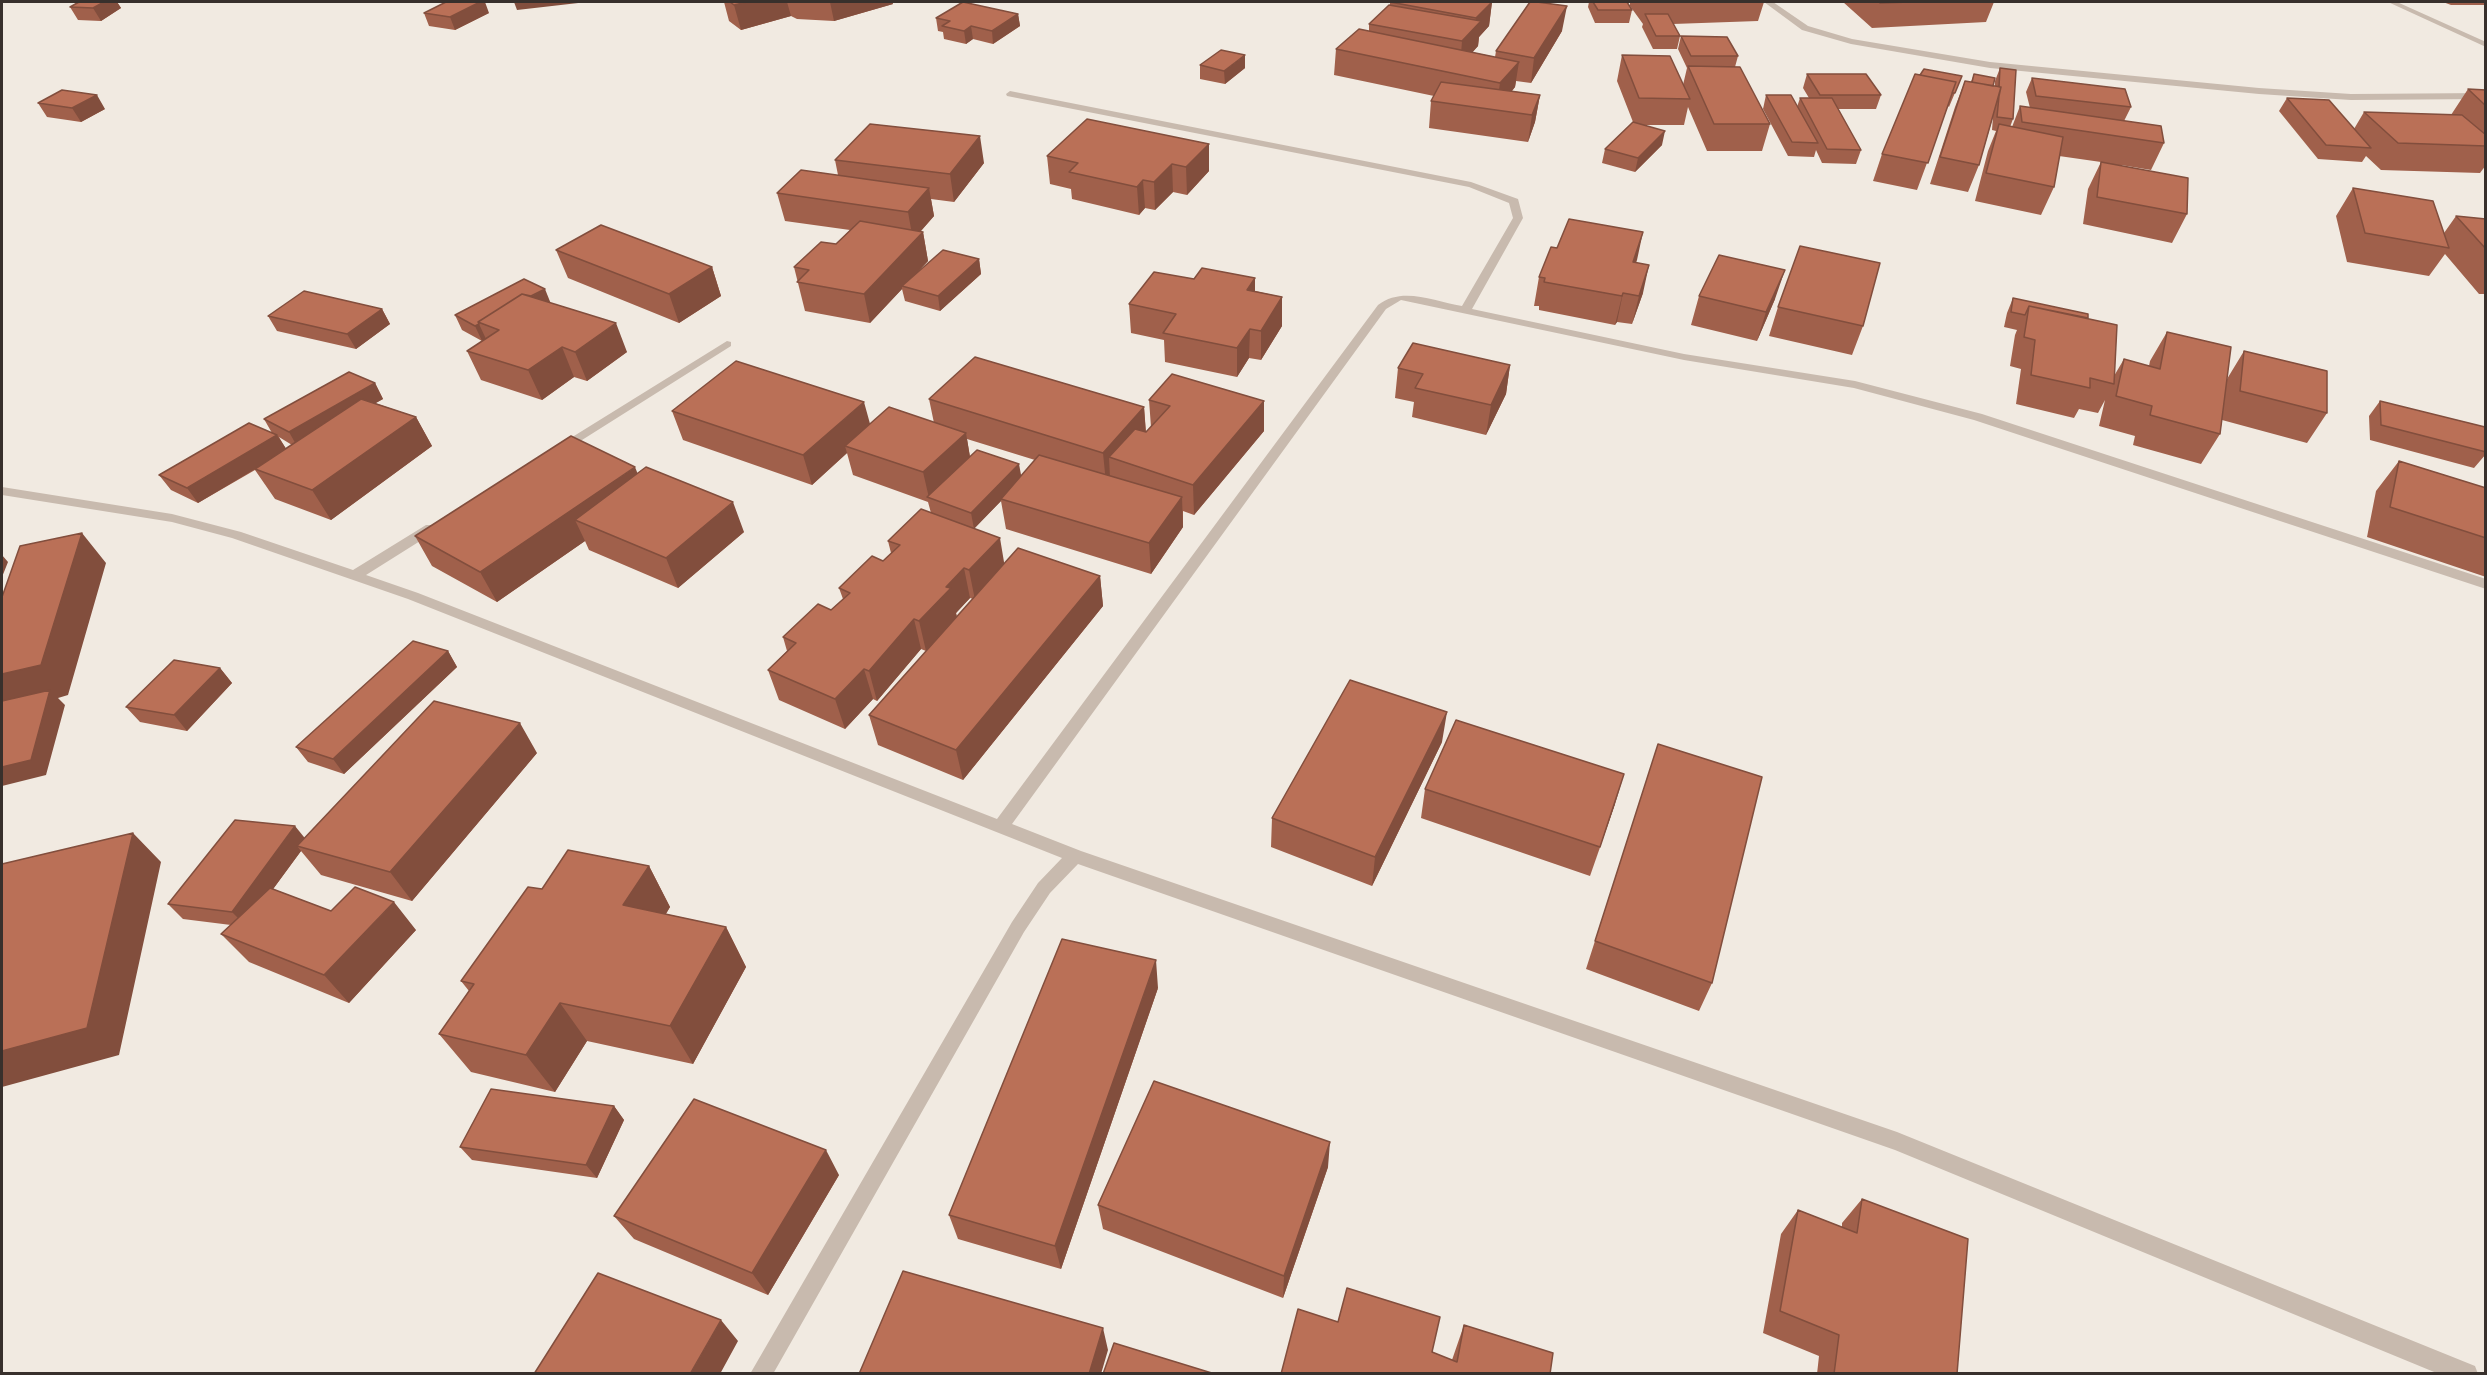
<!DOCTYPE html>
<html>
<head>
<meta charset="utf-8">
<style>
	body { margin:0 }
	#map { position:relative; width:2487px; height:1375px; overflow:hidden; background:#f1eae1; font-family:Cabin,sans-serif }
	canvas { display:block }
	.frame { position:absolute; inset:0; border:3px solid #38302c; pointer-events:none }
</style>
</head>
<body>
<div id="map">
<canvas width="2487" height="1375"></canvas>
<div class="frame"></div>
</div>
<script>
const g = document.querySelector('canvas').getContext('2d');
g.lineJoin = 'round';
function fillPath(path, color) { g.fillStyle = color; g.fill(path, 'evenodd'); }
function trace(path, color, width, dash) { g.strokeStyle = color; g.lineWidth = width; g.lineCap = dash ? 'butt' : 'round'; g.setLineDash(dash || []); g.stroke(path); }
fillPath(new Path2D(`
	M1764 2H1773L1808 26 1852 39 1990 62 2259 88 2351 94 2486 93V99L2351 100 2259 94 1990 68 1851 44 1802 30Z
	M2388 2H2397L2486 42V47Z
	M1010 91 1471 182 1518 199 1523 218 1472 309 1684 354 1855 381 1982 414 2486 579V589L1974 420 1854 388 1684 360 1401 300 1386 309 1012 824 1081 851 1897 1132 2475 1366 2478 1374H2439L1895 1150 1078 864 1050 893 1024 932 773 1374H750L1012 922 1038 883 1062 858 408 599 232 538 172 522 2 495V487L172 514 241 532 353 570 426 525H436L438 528 436 531 366 575 418 593 997 819 1378 305C1402 286 1434 301 1462 306L1513 218 1509 203 1469 187 1007 96 1006 94Z
	M727 341 731 342V346L563 452 559 453 553 449Z`), '#c8baae');
fillPath(new Path2D(`
	M79 2H117L121 8 101 21 78 20 70 7Z
	M724 2H892L893 4 834 21 797 19 791 16 741 30 729 21Z
	M1390 2H1530L1562 31 1531 83 1516 81 1515 87 1512 91 1540 95 1535 122 1528 142 1429 128 1431 101 1434 96 1334 75 1336 49 1369 31V24L1390 5ZM1492 2 1529 3 1496 51 1495 57 1472 52 1478 46 1479 37 1489 26Z
	M1589 2H1627L1632 10 1629 23H1595L1588 7Z
	M1630 2H1764L1758 21 1673 24 1680 36 1677 49H1653L1642 27 1643 24 1630 6Z
	M1843 2H1994L1986 22 1872 28Z
	M2026 2H2095L2027 3Z
	M2443 2H2486V5H2451Z
	M424 13H489L455 30 429 26Z
	M1018 14 1020 26 993 44 973 39 966 44 944 39 943 32 938 31 936 18Z
	M1681 36 1738 56 1735 67 1770 124 1762 151H1707L1688 107 1684 125H1643L1662 145 1635 172 1602 163 1605 149 1633 122 1617 81 1622 55 1683 85 1687 68 1678 49Z
	M1200 65 1245 68 1225 84 1200 79Z
	M2000 68 2013 119 2010 127H2012L2020 106 2030 108 2026 92 2032 78 2131 107 2124 121 2164 143 2151 170 2121 165 2187 214 2172 243 2083 224 2088 189 2101 162 2059 156 2054 187 2041 215 1975 201 1988 151 1996 131 1992 130 1993 117 1979 165 1968 192 1930 184 1955 107 1965 81 1971 82 1974 74 1995 86V81Z
	M1807 74 1881 95 1876 109H1838L1861 150 1856 164 1822 163 1816 150 1814 157 1788 156 1763 109 1766 95 1797 107 1800 98H1809L1803 88Z
	M1920 75 1962 76 1949 107 1948 106 1917 190 1873 181 1882 154Z
	M2468 89 2486 90V165L2480 173 2381 170 2366 156 2362 162 2318 159 2279 111 2287 98 2354 129 2364 112 2451 115Z
	M38 103 105 109 81 122 47 117Z
	M1087 119 1209 171 1187 195 1173 192 1155 210 1145 208 1139 215 1072 199 1071 189 1050 184 1047 156Z
	M835 160 984 163 954 202 931 199 934 216 920 232H923L928 261 918 271 979 259 981 274 940 311 905 301 902 289 870 323 805 311 794 267 836 244 850 230 785 221 777 193 838 175Z
	M2353 188 2444 233 2456 216 2486 219V294H2479L2445 254 2429 276 2347 262 2336 216Z
	M556 250 712 267 721 296 679 323 568 278Z
	M1636 263 1643 293 1632 324 1617 322 1615 325 1539 310V306H1534L1539 277Z
	M1255 291 1282 297V326L1261 360 1249 358 1237 377 1165 362 1164 340 1131 333 1129 304Z
	M1699 296 1775 299 1757 341 1691 325Z
	M2013 298 2088 318 2114 376 2124 359 2149 366 2150 361 2167 332 2227 379 2244 351 2327 413 2307 443 2222 420 2220 434 2201 464 2133 445 2135 436 2099 426 2105 400 2098 413 2079 409 2074 418 2016 404 2021 369 2010 366 2015 335 2017 330 2004 327 2007 313Z
	M551 303 627 352 587 381 574 377 542 400 481 380 467 351 482 341 462 330 455 315Z
	M1778 307 1863 326 1852 355 1769 336Z
	M382 309 390 324 356 349 277 331 268 316Z
	M1510 365 1506 394 1486 435 1412 417 1414 402 1395 398 1398 368Z
	M375 383 383 399 375 403 416 417 432 446 331 520 275 499 255 470 198 503 171 490 159 475 272 433 264 419ZM279 437 292 445 286 449Z
	M929 399 1144 407 1146 432 1151 427 1149 400 1264 401V431L1194 515 1183 511V527L1151 574 1006 529 1001 501 974 528 1004 564 1100 576 1103 606 963 780 878 745 869 715 926 651 921 649 877 701 873 699 845 729 779 700 768 670 787 651 783 637 831 610 843 599 839 588 883 561 891 553 888 541 931 513 928 502 853 475 847 453 812 485 683 440 672 411 870 424 934 423ZM967 439 1035 460 1021 476 970 457ZM970 598 973 599 957 617 956 613Z
	M2380 401 2486 432V454L2474 468 2370 440 2369 416Z
	M2399 461 2486 488V577L2367 537 2376 491Z
	M637 473 744 532 678 588 589 550 585 541 497 602 432 566 415 536Z
	M448 651 457 667 344 774 308 762 296 747Z
	M220 668 232 683 187 731 140 722 126 707Z
	M1442 742 1372 886 1271 847 1272 818Z
	M1658 744 1712 983 1699 1011 1586 969Z
	M537 753 412 901 321 875 301 851 273 889 331 911 416 930 349 1003 249 962 221 934 231 925 183 919 168 904 305 838Z
	M1425 789 1615 804 1590 876 1421 818Z
	M649 866 670 907 666 914 726 927 746 967 693 1064 587 1041 555 1092 471 1072 439 1034 469 991 461 981 542 889Z
	M1158 988 1061 1269 958 1239 949 1215Z
	M614 1106 624 1120 597 1178 472 1160 460 1147Z
	M1328 1167 1283 1298 1103 1229 1098 1205Z
	M839 1175 768 1295 634 1239 614 1216Z
	M1862 1199 1957 1374H1817L1819 1356 1763 1333 1781 1234 1798 1210 1842 1227V1223Z
	M1464 1325 1550 1374H1281L1432 1352 1452 1360Z`), '#a0604b');
fillPath(new Path2D(`
	M104 2H117L121 8 101 21 93 8Z
	M480 2H485L489 13 455 30 450 17Z
	M514 2H587L517 10Z
	M747 2H787L791 16 741 30 734 5Z
	M830 2H892L893 4 834 21Z
	M1492 2 1489 26 1479 37 1478 46 1460 67 1462 41 1475 27 1476 18Z
	M1567 6 1562 31 1531 83 1534 58Z
	M1018 14 1020 26 993 44 992 31Z
	M971 26 973 39 966 44 964 31Z
	M1245 55V68L1225 84 1224 71Z
	M1519 62 1515 87 1496 110 1500 83Z
	M97 95 105 109 81 122 72 108Z
	M1540 95 1535 122 1528 142 1532 115Z
	M1665 131 1662 145 1635 172 1638 158Z
	M980 136 984 163 954 202 950 174Z
	M1209 144V171L1187 195 1186 167Z
	M1172 164 1173 192 1155 210 1154 182Z
	M1143 180 1145 208 1139 215 1137 187Z
	M929 188 934 216 913 240 908 212Z
	M923 232 928 261 904 287 902 286V289L870 323 864 294Z
	M1643 232 1637 260 1626 291 1633 262Z
	M979 259 981 274 940 311 938 296Z
	M1649 265 1643 293 1632 324 1639 296Z
	M712 267 721 296 679 323 669 294Z
	M1785 270 1775 299 1757 341 1766 312Z
	M1255 278V307L1247 290Z
	M545 289 551 304 499 330 480 323Z
	M1623 293 1617 322 1615 325 1622 296Z
	M1282 297V326L1261 360V331Z
	M382 309 390 324 356 349 347 334Z
	M616 323 627 352 587 381 575 352Z
	M479 324 486 339 482 341 475 326Z
	M1250 329 1249 358 1237 377V348Z
	M562 347 574 377 542 400 528 370Z
	M1510 365 1506 394 1486 435 1491 405Z
	M375 383 383 399 298 448 289 432Z
	M1264 401V431L1194 515 1193 485Z
	M864 402 872 431 845 446 847 453 812 485 803 455Z
	M1144 407 1146 436 1109 457 1110 478 1106 483 1103 453Z
	M416 417 432 446 331 520 312 490Z
	M966 433 971 463 929 498 923 472Z
	M277 435 287 450 198 503 187 488Z
	M1019 464 1022 480 1001 499V501L974 529 971 513Z
	M635 467 647 497 575 520 585 541 497 602 480 572Z
	M1182 497 1183 527 1151 574 1149 543Z
	M733 502 744 532 678 588 666 558Z
	M82 533 106 563 68 695 58 698 65 705 46 775 2 786V674Z
	M1000 538 1005 568 975 600 969 570Z
	M2 555 8 562 2 577Z
	M964 568 970 598 956 613 957 618 926 651 919 621 946 587Z
	M1100 576 1103 606 963 780 956 750Z
	M914 619 921 649 877 701 869 671Z
	M448 651 457 667 344 774 333 759Z
	M220 668 232 683 187 731 174 715Z
	M864 669 873 699 845 729 835 699Z
	M1447 712 1442 742 1372 886 1375 857Z
	M520 723 537 753 412 901 390 872Z
	M1624 774 1615 804 1590 876 1600 847Z
	M295 826 308 842 297 846 301 851 246 926 232 912Z
	M133 833 161 862 119 1055 2 1087V1051Z
	M649 866 670 907 646 945 623 905Z
	M394 902 416 930 349 1003 324 975Z
	M726 927 746 967 693 1064 670 1026Z
	M1156 960 1158 988 1061 1269 1055 1246Z
	M560 1003 587 1041 555 1092 526 1055Z
	M614 1106 624 1120 597 1178 586 1165Z
	M1330 1142 1328 1167 1283 1298 1284 1276Z
	M826 1150 839 1175 768 1295 752 1273Z
	M721 1320 738 1341 720 1374H690Z
	M1103 1328 1108 1350 1101 1374H1089Z`), '#824e3d');
const building = new Path2D(`
	M79 2H104L93 8 70 7Z
	M446 2H480L450 17 424 13Z
	M730 2H747L734 5Z
	M963 2 1018 14 992 31 971 26 964 31 942 26 950 21 936 18Z
	M1390 2H1492L1476 18Z
	M1530 2H1537L1567 6 1534 58 1496 51Z
	M1593 2H1627L1632 10H1598Z
	M1879 2H1911L1880 3Z
	M1389 5 1481 21 1462 41 1369 24Z
	M1645 14H1668L1680 36H1656Z
	M1359 29 1519 62 1500 83 1336 49Z
	M1681 36 1727 37 1738 56H1691Z
	M1221 50 1245 55 1224 71 1200 65Z
	M1622 55 1670 56 1690 99 1639 98Z
	M1688 66 1740 67 1770 124H1714Z
	M2000 68 2016 70 2013 119 1997 117 1999 96 2001 87H1999Z
	M1924 69 1962 76 1955 93H1952L1956 82 1920 75Z
	M1807 74H1866L1881 95H1820Z
	M1915 74 1956 82 1928 163 1882 154Z
	M1974 74 1995 78 1993 86 1972 82Z
	M2032 78 2125 89 2131 107 2036 96Z
	M1965 81 2001 87 1979 165 1940 157Z
	M1441 82 1540 95 1532 115 1431 101Z
	M2468 89 2486 90V106Z
	M62 90 97 95 72 108 38 103Z
	M1766 95H1791L1818 143 1792 142Z
	M1800 98H1832L1861 150 1827 149Z
	M2287 98 2329 100 2371 148 2326 145Z
	M2020 106 2161 126 2164 143 2022 122Z
	M2364 112 2462 115 2486 135V146L2398 143Z
	M1087 119 1209 144 1186 167 1172 164 1154 182 1143 180 1137 187 1069 172 1078 163 1047 156Z
	M1633 122 1665 131 1638 158 1605 149Z
	M870 124 980 136 950 174 835 160Z
	M1999 124 2063 137 2054 187 1986 173Z
	M2101 162 2188 178 2187 214 2097 197Z
	M801 170 929 188 908 212 777 193Z
	M2353 188 2433 201 2449 248 2365 233Z
	M2456 216 2486 219V249Z
	M1569 219 1643 232 1633 262 1649 265 1639 296 1623 293 1622 296 1544 282 1545 278 1539 277 1551 247 1557 248Z
	M860 221 923 232 864 294 797 282 809 270 794 267 821 242 836 244Z
	M601 225 712 267 669 294 556 250Z
	M1800 246 1880 263 1863 326 1778 307Z
	M943 250 979 259 938 296 902 286Z
	M1719 255 1785 270 1766 312 1699 296Z
	M1202 268 1255 278 1247 290 1282 297 1261 331 1250 329 1237 348 1163 333 1176 314 1129 304 1154 272 1194 279Z
	M524 279 545 289 531 296 522 294 478 322 479 324 475 326 455 315Z
	M304 291 382 309 347 334 268 316Z
	M522 294 616 323 575 352 562 347 528 370 467 351 499 330 478 322Z
	M2013 298 2088 314V318L2029 306 2025 315 2011 312Z
	M2029 306 2117 325 2114 384 2090 378V388L2031 375 2035 340 2024 337Z
	M2167 332 2231 347 2220 434 2150 415 2152 406 2116 396 2124 359 2160 369Z
	M1413 343 1510 365 1491 405 1415 388 1423 374 1398 368Z
	M2244 351 2327 371V413L2240 391Z
	M975 357 1144 407 1103 453 929 399Z
	M736 361 864 402 803 455 672 411Z
	M349 372 375 383 289 432 264 419Z
	M1172 374 1264 401 1193 485 1109 457 1135 429 1146 432 1170 406 1149 400Z
	M361 399 416 417 312 490 255 469Z
	M2380 401 2485 427 2486 452 2381 425Z
	M889 407 966 433 923 472 845 446Z
	M249 423 277 435 187 488 159 475Z
	M571 436 635 467 480 572 415 536Z
	M977 450 1019 464 971 513 927 497Z
	M1039 455 1182 497 1149 543 1001 499Z
	M2399 461 2486 488V538L2390 507Z
	M646 467 733 502 666 558 575 520Z
	M921 509 1000 538 969 570 964 568 946 587 951 588 919 621 914 619 869 671 864 669 835 699 768 670 796 643 783 637 818 604 831 610 850 593 839 588 872 556 883 561 900 545 888 541Z
	M82 533 41 665 2 674V597L20 546Z
	M1018 548 1100 576 956 750 869 715Z
	M413 641 448 651 333 759 296 747Z
	M174 660 220 668 174 715 126 707Z
	M1350 680 1447 712 1375 857 1272 818Z
	M50 690 31 760 2 767V701Z
	M434 701 520 723 390 872 297 846Z
	M1456 720 1624 774 1600 847 1425 789Z
	M1658 744 1762 777 1712 983 1595 941Z
	M235 820 295 826 232 912 168 904Z
	M133 833 87 1028 2 1051V864Z
	M568 850 649 866 623 905 726 927 670 1026 560 1003 526 1055 439 1034 474 984 461 981 528 887 542 889Z
	M355 887 394 902 324 975 221 934 270 888 331 911Z
	M1062 939 1156 960 1055 1246 949 1215Z
	M1154 1081 1330 1142 1284 1276 1098 1205Z
	M491 1089 614 1106 586 1165 460 1147Z
	M694 1099 826 1150 752 1273 614 1216Z
	M1862 1199 1968 1239 1957 1374H1834L1839 1335 1780 1311 1798 1210 1857 1233Z
	M903 1271 1103 1328 1089 1374H859Z
	M598 1273 721 1320 690 1374H534Z
	M1347 1288 1440 1317 1432 1352 1457 1362 1464 1325 1553 1353 1550 1374H1281L1298 1309 1338 1322Z
	M1114 1343 1215 1374H1103Z`);
fillPath(building, '#ba7057');
trace(building, '#824e3d', 1.5);
</script>
</body>
</html>
